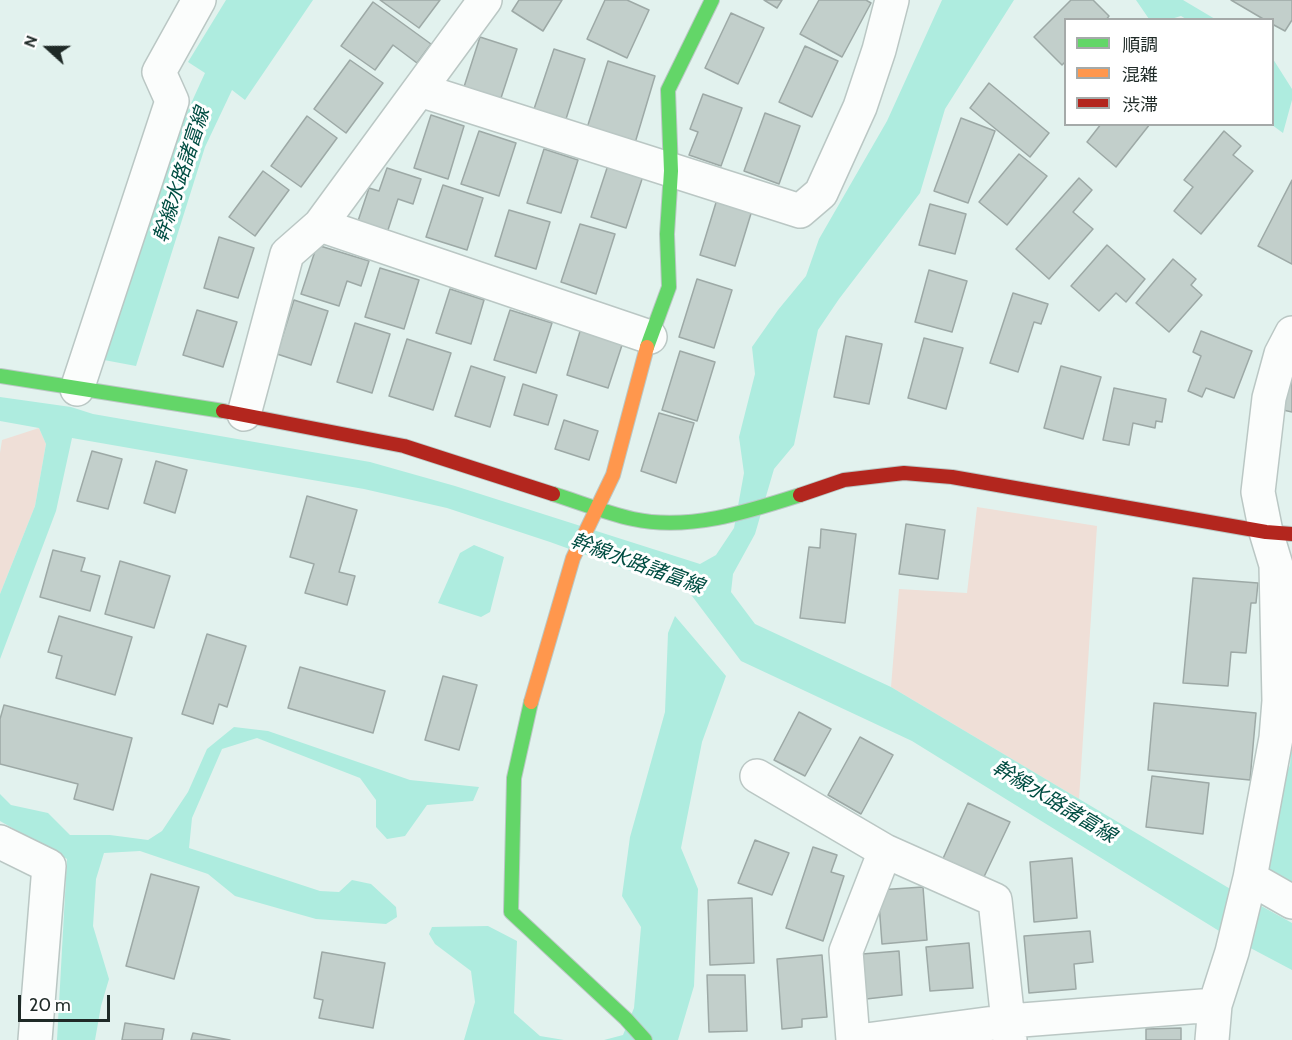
<!DOCTYPE html>
<html>
<head>
<meta charset="utf-8">
<style>
	body { margin:0 }
	#map { position:relative; width:1292px; height:1040px; overflow:hidden; background:#e2f2ee; font-family:Cabin,"Noto Sans JP",sans-serif }
	canvas { display:block }
	.legend { position:absolute; left:1064px; top:18px; width:210px; height:108px; box-sizing:border-box; background:#fff; border:2px solid #a5aaa9; margin:0; padding:8px 10px; list-style:none; font-size:18px; color:#1f2a27 }
	.legend li { display:flex; align-items:center; gap:12px; height:30px }
	.legend b { width:30px; border:2px solid #a5aaa9 }
	.north { position:absolute; left:18px; top:18px; width:60px; height:60px; -webkit-text-stroke:4px #fff; paint-order:stroke; rotate:291deg; font-size:16px; font-weight:700; line-height:24px; text-align:center; color:#1f2a27 }
	.north::after { content:''; display:block; margin:auto; width:21px; height:27px; background:#1f2a27; clip-path:polygon(50% 0,100% 100%,50% 72%,0 100%) }
	.scale { position:absolute; left:18px; top:995px; width:92px; height:27px; box-sizing:border-box; border:3px solid #1f2a27; border-top:0; padding-left:8px; font-size:18px; line-height:21px; white-space:nowrap; color:#1f2a27; -webkit-text-stroke:4px #fff; paint-order:stroke }
</style>
</head>
<body>
<div id="map">
<canvas width="1292" height="1040"></canvas>
<ul class="legend">
<li><b style="height:8px;background:#63d668"></b>順調</li>
<li><b style="height:8px;background:#ff974d"></b>混雑</li>
<li><b style="height:8px;background:#b3261e"></b>渋滞</li>
</ul>
<div class="north">N</div>
<div class="scale">20 m</div>
</div>
<script>
const g = document.querySelector('canvas').getContext('2d');
g.lineJoin = 'round';
function fillPath(path, color) { g.fillStyle = color; g.fill(path, 'evenodd'); }
function trace(path, color, width, dash) { g.strokeStyle = color; g.lineWidth = width; g.lineCap = dash ? 'butt' : 'round'; g.setLineDash(dash || []); g.stroke(path); }
function label(font, color, halo, rows, align = 'center') {
  g.font = font + ' Cabin,"Noto Sans JP",sans-serif'; g.lineWidth = 6; g.setLineDash([]); g.textBaseline = 'middle'; g.strokeStyle = halo; g.fillStyle = color; for (const [text, x, y, turn = 0] of rows) {
    g.save(); g.translate(x, y); g.rotate((+turn || 0) * Math.PI / 180); g.textAlign = isNaN(turn) ? turn : align; if (halo) g.strokeText(text, 0, 0); g.fillText(text, 0, 0); g.restore();
  }
}
fillPath(new Path2D(`
	M39 428 46 444 35 506 0 594V453L2 440Z
	M977 507 1097 526 1079 799 891 687 899 589 967 593Z`), '#efdfd7');
fillPath(new Path2D(`
	M226 0H313L245 100 232 90 205 147 136 366 104 360 183 121 205 73 188 62Z
	M942 0H1014L945 109 920 193 839 299 818 330 794 445 774 469 755 534 733 574 731 592 755 624 891 687 1227 887 1292 923V970L1224 934 912 741 741 661 689 592 550 542 447 508 364 489 72 438 56 511 0 659V594L35 506 46 444 39 428 0 421V397L71 407 93 414 370 462 455 486 700 564 716 555 734 528 744 473 739 437 755 374 752 347 778 310 806 276 819 239 887 121Z
	M1136 0H1183L1215 19H1186L1181 16 1171 19H1149Z
	M1273 59 1292 89V100L1283 133 1272 125Z
	M474 545 504 557 490 612 481 617 438 603 460 553Z
	M675 616 726 676 702 742 681 848 698 889 694 986 678 1040H604L623 1035 634 1008 641 927 622 896 630 837 665 712 668 633Z
	M234 727 268 731 410 780 479 787 473 801 427 805 405 836 387 839 376 827V800L360 778 257 738 222 749 192 818 189 848 320 891 339 892 352 880 371 884 396 907 397 917 386 924 316 919 235 896 208 874 140 851 104 853 96 879 93 926 109 979 101 1006 95 1040H57L67 859 0 821V794L11 805 48 813 70 835H110L148 840 162 831 188 792 207 749Z
	M1292 741V887L1265 867 1280 790 1290 765Z
	M488 926 517 941 514 1013 540 1036 564 1040H464L475 1002 471 971 435 944 429 934 432 927Z`), '#aeecdf');
const building = new Path2D(`
	M380 0H440L419 28Z
	M519 0H562L543 31 512 11Z
	M605 0H627L649 10 627 58 587 39Z
	M764 0H782L777 8Z
	M819 0H866L871 3 842 57 800 34Z
	M1071 0H1093L1109 16 1106 20H1066V61L1062 65 1034 37Z
	M1231 0H1292V20L1285 31 1272 24V20H1265Z
	M373 2 431 44 417 63 393 45 375 70 341 46Z
	M731 13 764 28 738 84 705 68Z
	M480 37 517 49 500 101 463 90Z
	M805 46 838 61 812 117 779 102Z
	M554 49 585 59 566 119 534 109Z
	M350 60 383 83 346 133 314 109Z
	M608 61 655 76 635 143 587 128Z
	M989 83 1049 133 1030 157 970 108Z
	M703 94 742 108 721 166 689 155 698 132 690 129Z
	M765 113 800 126 779 184 744 171Z
	M431 115 464 126 448 179 414 168Z
	M307 116 337 138 301 187 271 166Z
	M961 118 995 131 968 203 934 191Z
	M1101 124H1150L1116 167 1087 142Z
	M479 131 516 143 499 196 461 184Z
	M1224 131 1241 146 1233 155 1253 171 1201 234 1174 211 1193 187 1184 180Z
	M544 149 578 160 561 213 527 203Z
	M1019 154 1047 176 1007 225 979 202Z
	M608 165 643 176 626 228 591 217Z
	M387 168 421 179 413 204 398 199 387 233 357 224 369 188 379 191Z
	M263 171 289 190 255 236 229 217Z
	M1079 178 1092 190 1073 212 1093 229 1049 279 1016 249Z
	M1292 180V264L1258 246Z
	M443 185 483 198 467 250 426 237Z
	M718 196 753 207 735 266 700 255Z
	M930 204 966 214 955 254 919 245Z
	M509 210 550 222 536 269 495 256Z
	M580 224 615 234 596 294 561 282Z
	M219 237 254 248 238 298 204 288Z
	M317 245 369 261 361 286 347 281 339 306 301 294Z
	M1107 245 1145 279 1126 302 1116 293 1099 311 1071 286Z
	M1173 259 1196 279 1191 285 1202 295 1169 332 1136 303Z
	M380 268 419 280 404 329 365 317Z
	M929 270 967 281 952 332 915 322Z
	M697 279 732 290 714 348 679 337Z
	M450 289 484 300 471 344 436 333Z
	M1013 293 1048 304 1041 324 1034 322 1018 372 990 363Z
	M294 300 328 311 311 365 277 354Z
	M197 310 237 322 223 367 183 355Z
	M510 310 552 323 536 373 494 360Z
	M355 323 390 334 372 393 337 382Z
	M581 328 623 342 608 388 567 375Z
	M1201 331 1252 351 1234 398 1206 388 1202 397 1188 391 1201 356 1193 352Z
	M846 336 882 344 869 404 834 397Z
	M924 338 963 348 946 409 908 398Z
	M407 339 451 353 433 410 389 396Z
	M680 351 715 362 697 421 662 410Z
	M471 366 505 377 490 427 455 416Z
	M1061 366 1101 377 1083 439 1044 428Z
	M1292 367V412L1283 410Z
	M523 384 557 395 548 425 514 415Z
	M1114 388 1166 399 1162 422 1156 421 1155 428 1133 423 1129 445 1103 440Z
	M659 413 694 423 676 483 641 471Z
	M564 420 598 431 589 460 555 449Z
	M92 451 122 459 108 509 77 501Z
	M156 461 187 470 175 513 144 503Z
	M307 496 357 510 339 572 355 576 347 605 305 593 314 564 290 557Z
	M906 524 945 530 938 579 899 574Z
	M821 529 856 534 845 623 800 618 809 547 820 548Z
	M53 550 85 558 81 571 100 576 90 611 40 597Z
	M120 561 170 576 154 628 105 614Z
	M1193 578 1258 583 1256 603H1251L1246 653 1231 652 1228 686 1183 683Z
	M59 616 132 637 115 695 56 678 62 656 48 652Z
	M207 634 246 646 227 707 219 704 213 724 182 714Z
	M300 667 385 691 373 733 288 708Z
	M443 676 477 685 459 750 425 740Z
	M1154 703 1256 713 1250 780 1148 770Z
	M4 705 132 738 113 810 74 799 78 784 0 764V719Z
	M799 712 831 729 805 776 774 760Z
	M860 737 893 755 861 814 828 795Z
	M1152 776 1209 783 1203 834 1146 827Z
	M968 803 1010 822 982 881 941 863Z
	M755 840 789 853 772 895 738 883Z
	M813 847 837 855 831 872 844 876 823 941 786 928Z
	M1072 858 1077 918 1034 922 1030 862Z
	M151 874 199 887 174 979 126 966Z
	M923 887 927 940 882 944 878 890Z
	M752 898 754 963 710 965 708 900Z
	M1090 931 1093 962 1074 964 1076 989 1029 993 1024 936Z
	M969 943 973 988 930 991 926 947Z
	M899 951 902 995 866 999 862 954Z
	M322 952 385 963 373 1028 319 1018 323 1000 314 998Z
	M822 955 827 1017 802 1019V1027L782 1029 777 959Z
	M707 975H745L747 1031 709 1032Z
	M125 1023 164 1029 162 1040H122Z
	M1181 1028V1040H1146V1029Z
	M193 1033 230 1040H191Z`);
fillPath(building, '#c2cfcb');
trace(building, '#9da9a6', 1.5);
const street = new Path2D(`
	M420 90 800 211 821 193 860 107 879 50 892 0
	M320 225 650 337
	M77 389 172 101 159 72 199 0
	M244 414 287 254 320 225 485 0
	M757 776 885 851 995 900 1010 1040
	M0 842 49 866 35 1040
	M1250 878 1292 902
	M853 1040 846 951 885 851
	M866 1040 1009 1021 1215 1005
	M1212 1040 1215 1005 1232 952 1250 878 1276 738 1279 701 1276 565 1266 532 1258 492 1269 398 1281 354 1292 333`);
const fast = new Path2D(`
	M647 347 669 287 667 234 671 171 668 90 712 0
	M0 376 223 411
	M553 494C579 502 606 513 633 519 689 531 747 512 800 495
	M531 702 514 778 511 912 626 1019 645 1040`);
const slow = new Path2D(`
	M531 702 573 558 613 475 647 347`);
const jam = new Path2D(`
	M223 411 404 446 553 494
	M800 495 844 480 904 473 952 477 1266 532 1292 534`);
trace(street, '#bac7c4', 36);
trace(fast, '#bac7c4', 16);
trace(slow, '#bac7c4', 16);
trace(jam, '#bac7c4', 16);
trace(street, '#fbfdfc', 33);
trace(fast, '#63d668', 14);
trace(slow, '#ff974d', 14);
trace(jam, '#b3261e', 14);
label('italic 20px', '#004d42', '#fff', [
	["幹線水路諸富線",182,175,-72],
	["幹線水路諸富線",637,564,20],
	["幹線水路諸富線",1054,802,31]
]);
</script>
</body>
</html>
